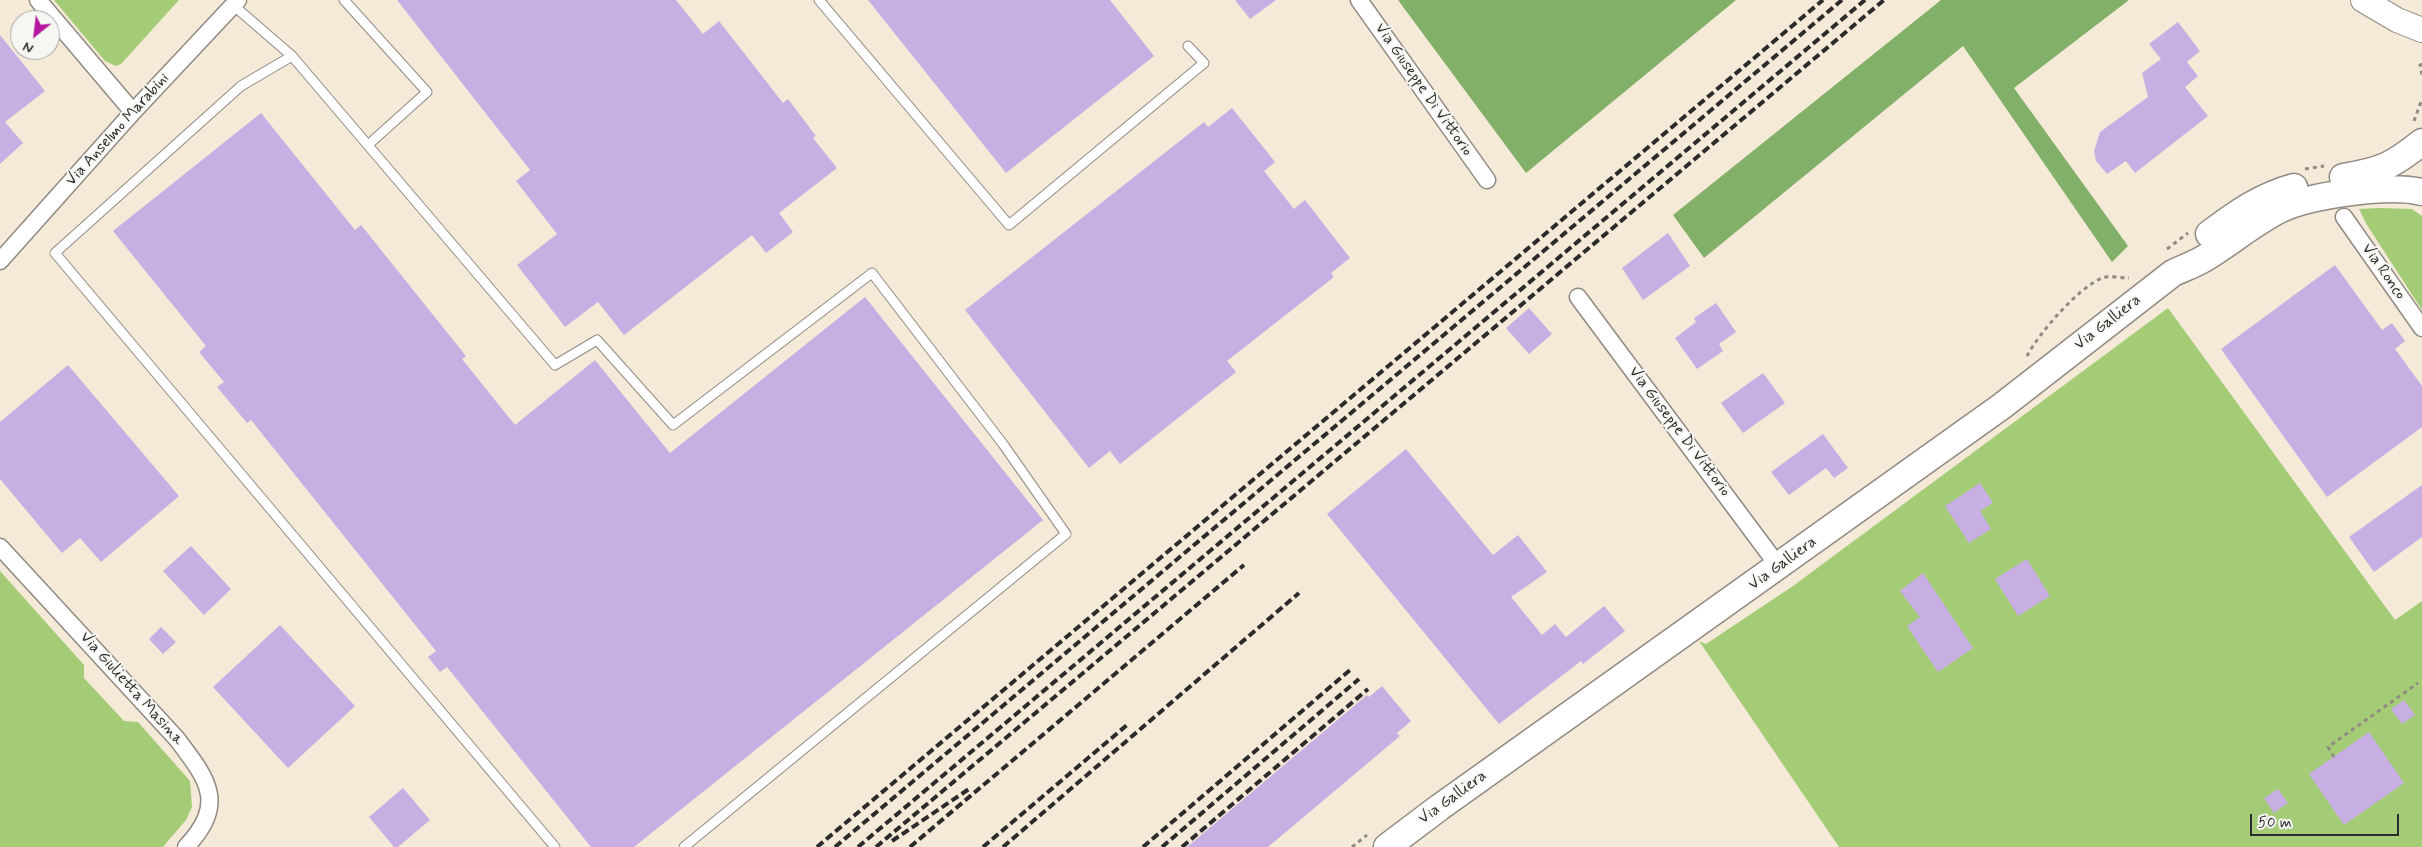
<!DOCTYPE html>
<html>
<head>
<meta charset="utf-8">
<style>
	body { margin:0 }
	#map { position:relative; width:2422px; height:847px; overflow:hidden; background:#f5e9d8; font-family:Mynerve,sans-serif }
	canvas { display:block }
	.north { position:absolute; left:10px; top:10px; width:50px; height:50px; box-sizing:border-box; background:#f6f6f2; border:1px solid #a5a5a2; border-radius:50%; rotate:209deg; font-size:14px; font-weight:700; line-height:20px; text-align:center; color:#2b2b2b }
	.north::after { content:''; display:block; margin:auto; width:18px; height:22px; background:#b5179e; clip-path:polygon(50% 0,100% 100%,50% 72%,0 100%) }
	.scale { position:absolute; left:2250px; top:814px; width:149px; height:22px; box-sizing:border-box; border:2px solid #2b2b2b; border-top:0; padding-left:6px; font-size:15px; line-height:18px; white-space:nowrap; color:#2b2b2b; -webkit-text-stroke:4px #f6f6f2; paint-order:stroke }
</style>
</head>
<body>
<div id="map">
<canvas width="2422" height="847"></canvas>
<div class="north">N</div>
<div class="scale">50 m</div>
</div>
<script>
const g = document.querySelector('canvas').getContext('2d');
g.lineJoin = 'round';
function fillPath(path, color) { g.fillStyle = color; g.fill(path, 'evenodd'); }
function trace(path, color, width, dash) { g.strokeStyle = color; g.lineWidth = width; g.lineCap = dash ? 'butt' : 'round'; g.setLineDash(dash || []); g.stroke(path); }
function label(font, color, halo, rows, align = 'center') {
  g.font = font + ' Mynerve,sans-serif'; g.lineWidth = 4; g.setLineDash([]); g.textBaseline = 'middle'; g.strokeStyle = halo; g.fillStyle = color; for (const [text, x, y, turn = 0] of rows) {
    g.save(); g.translate(x, y); g.rotate((+turn || 0) * Math.PI / 180); g.textAlign = isNaN(turn) ? turn : align; if (halo) g.strokeText(text, 0, 0); g.fillText(text, 0, 0); g.restore();
  }
}
fillPath(new Path2D(`
	M54 0H179L121 64 116 66 105 61Z
	M2380 208 2412 209 2422 216V310L2367 225 2359 209Z
	M2168 308 2395 620 2422 601V847H1839L1699 641 1706 644 1793 586Z
	M0 571 84 665V678L124 721 138 722 190 781 192 807 186 820 163 847H0Z`), '#a4cc77');
fillPath(new Path2D(`
	M1398 0H1736L1526 173Z
	M1941 0H2129L2014 88 2128 246 2112 262 1963 46 1704 258 1673 215Z`), '#83b068');
fillPath(new Path2D(`
	M397 0H676L703 34 719 21 783 103 788 99 816 136 813 138 837 168 779 213 793 232 766 253 752 235 624 335 598 302 565 327 517 265 557 234 516 181 530 170Z
	M868 0H1110L1154 56 1006 173Z
	M1235 0H1276L1250 19Z
	M2178 22 2200 51 2187 62 2198 76 2185 87 2208 116 2135 173 2126 161 2107 174 2096 161 2094 151 2100 132 2148 97 2142 73 2161 59 2149 44Z
	M0 35 45 91 5 122 23 143 0 164Z
	M1232 108 1275 162 1264 171 1294 209 1305 200 1350 258 1331 273 1334 277 1227 361 1236 372 1120 464 1110 451 1089 468 965 310 1204 122 1208 127Z
	M261 113 355 230 361 225 466 356 462 359 515 425 595 360 670 453 865 297 1043 520 634 847H591L447 667 440 672 428 657 436 651 251 420 247 423 217 387 224 382 199 352 206 346 113 231Z
	M1668 233 1690 266 1643 300 1622 268Z
	M2335 265 2382 330 2392 323 2405 341 2395 349 2422 386V427L2327 497 2221 349Z
	M1716 303 1736 332 1719 344 1723 351 1697 369 1675 338 1696 322 1694 318Z
	M1529 308 1552 334 1529 354 1506 328Z
	M68 365 179 496 101 562 80 538 62 553 0 479V422Z
	M1763 373 1785 403 1743 433 1721 403Z
	M1823 434 1848 468 1834 478 1826 468 1789 495 1771 472Z
	M1406 449 1493 555 1518 535 1547 572 1511 597 1542 635 1555 624 1566 637 1604 606 1625 631 1583 664 1581 661 1499 724 1327 514Z
	M1980 483 1993 503 1980 511 1991 529 1969 543 1945 506Z
	M2422 485V537L2374 572 2349 537Z
	M191 546 231 589 204 615 163 571Z
	M2027 559 2050 596 2018 616 1995 579Z
	M1923 573 1973 648 1938 672 1907 626 1920 617 1900 591Z
	M280 625 355 706 288 768 213 687Z
	M161 627 176 642 163 654 149 639Z
	M1382 686 1411 721 1397 733 1400 736 1268 847H1187L1367 695 1369 697Z
	M2404 700 2415 715 2402 724 2391 709Z
	M2369 732 2404 783 2344 825 2309 774Z
	M403 788 430 820 398 847H394L369 817Z
	M2278 789 2288 803 2274 813 2264 798Z`), '#c8afe3');
const lane = new Path2D(`
	M344 0 427 92 368 145
	M819 0 1009 225 1204 63 1188 46
	M233 5 292 56 555 365 597 340 673 425 872 273 1003 444 1066 534 684 847
	M292 56 241 86 55 253 555 847`);
const street = new Path2D(`
	M38 0 133 112
	M1359 0 1487 180
	M2344 217 2422 328
	M0 261 133 112 238 0
	M1578 297 1779 567
	M0 547 177 739C208 780 227 803 186 847`);
const secondary = new Path2D(`
	M2363 0 2397 20 2422 30`);
const primary = new Path2D(`
	M2343 177C2381 171 2392 166 2422 142
	M2209 234C2237 213 2261 196 2294 187
	M1387 847 1440 807 2002 406 2173 273C2184 268 2195 264 2205 258 2230 243 2252 224 2279 210 2309 195 2389 184 2422 192`);
trace(lane, '#908a82', 11);
trace(street, '#908a82', 19);
trace(secondary, '#908a82', 26);
trace(primary, '#908a82', 29);
trace(new Path2D(`
	M2422 64 2420 65 2422 75
	M2414 121 2422 99
	M2305 169 2324 166
	M2167 249 2188 233
	M2027 356C2039 333 2078 288 2102 278 2108 275 2121 278 2129 278
	M2334 757 2328 747 2418 683
	M1352 847 1367 835`), '#908a82', 3, [4, 4]);
trace(lane, '#fff', 9);
trace(street, '#fff', 16);
trace(secondary, '#fff', 24);
trace(primary, '#fff', 26);
trace(new Path2D(`
	M892 841 969 789
	M817 847 1823 0
	M835 847 1842 0
	M858 847 1865 0
	M876 847 1884 0
	M910 847 1244 565
	M983 847 1127 725
	M1003 847 1299 593
	M1143 847 1350 670
	M1162 847 1359 679
	M1182 847 1368 689`), '#2b2b2b', 4, [8, 4]);
label('16px', '#2b2b2b', '#f6f6f2', [
	["Via Giuseppe Di Vittorio",1423,90,55],
	["Via Anselmo Marabini",118,130,-48],
	["Via Ronco",2383,272,55],
	["Via Galliera",2108,323,-38],
	["Via Giuseppe Di Vittorio",1679,432,53],
	["Via Galliera",1783,564,-36],
	["Via Giulietta Masina",131,689,48],
	["Via Galliera",1453,798,-36]
]);
</script>
</body>
</html>
